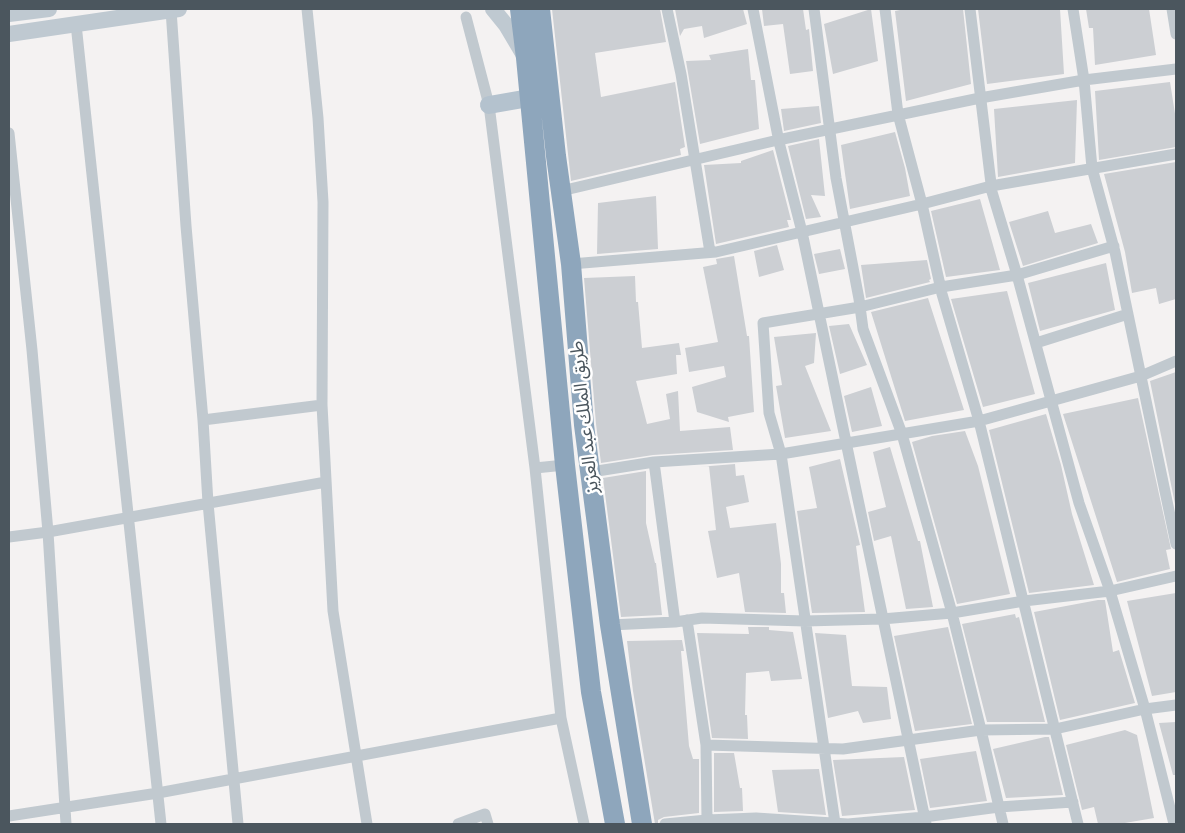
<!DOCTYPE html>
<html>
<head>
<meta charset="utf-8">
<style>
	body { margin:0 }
	#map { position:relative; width:1185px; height:833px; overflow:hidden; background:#f4f2f2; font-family:"Source Sans 3",sans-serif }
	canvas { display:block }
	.frame { position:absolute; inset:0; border:10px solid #4b565e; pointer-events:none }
</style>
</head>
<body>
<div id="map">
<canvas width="1185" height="833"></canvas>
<div class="frame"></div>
</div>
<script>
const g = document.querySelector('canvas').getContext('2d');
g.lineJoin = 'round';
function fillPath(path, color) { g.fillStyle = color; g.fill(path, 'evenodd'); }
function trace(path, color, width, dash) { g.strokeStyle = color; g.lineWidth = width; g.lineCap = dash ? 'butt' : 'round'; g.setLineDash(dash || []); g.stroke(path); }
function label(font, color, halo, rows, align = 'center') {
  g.font = font + ' "Source Sans 3","Noto Sans Arabic",sans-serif'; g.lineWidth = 5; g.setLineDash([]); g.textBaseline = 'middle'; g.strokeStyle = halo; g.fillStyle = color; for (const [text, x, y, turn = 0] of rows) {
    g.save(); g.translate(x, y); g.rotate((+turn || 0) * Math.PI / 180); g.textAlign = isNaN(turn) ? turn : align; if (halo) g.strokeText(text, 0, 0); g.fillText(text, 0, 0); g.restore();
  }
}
fillPath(new Path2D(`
	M552 9H660L666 42 595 53 601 97 675 82 685 147 680 149 681 155 571 181Z
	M675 9H743L747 24 704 38 702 26 684 29 680 36Z
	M762 9H803L806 30 809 29 813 71 790 74 783 24 764 26Z
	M871 9 878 61 833 74 824 24Z
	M905 9H963L971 84 906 101 895 11Z
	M978 9H1060L1064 74 987 84Z
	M1086 9H1149L1156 55 1095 65 1093 28H1089Z
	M748 49 751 80H755L759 129 700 144 686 61 711 60 709 55Z
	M1170 82 1176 120V147L1099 160 1095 91Z
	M1077 100 1075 163 998 177 994 109Z
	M819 106 821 123 784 131 781 109Z
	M895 132 905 168 910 196 850 209 841 145Z
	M819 139 825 196 811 195 821 217 806 219 788 146Z
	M773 150 791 220H787L789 227 716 244 704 165 741 163V161Z
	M1176 162V299L1159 304 1156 288 1132 293 1125 252 1104 174Z
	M656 196 658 249 597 254 598 203Z
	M980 199 1000 270 946 277 931 211Z
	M1048 211 1055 233 1091 224 1098 243 1023 266 1009 222Z
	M777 245 784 270 759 277 754 251Z
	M840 249 845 269 819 274 814 254Z
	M734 256 747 336H749L754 412 728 417 729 422 697 412 692 387 726 377 724 366 689 372 685 348 718 342 703 267 717 264 716 259Z
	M927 260 931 279 929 280 930 282 866 298 861 265Z
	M1106 263 1115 310 1040 331 1028 283Z
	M635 276 636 302H638L642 348 679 343 681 355H676L677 374 636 381 647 424 670 419 666 394 678 391 680 431 730 427 733 450 653 455 601 463 596 424 584 278Z
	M1007 291 1035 394 983 407 951 299Z
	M928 298 964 410 905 421 871 312Z
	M849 324 867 365 840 374 829 326Z
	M816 333 814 363 805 366 831 431 785 438 776 386 782 385 774 337Z
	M1176 372V509L1150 381Z
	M871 387 882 426 852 432 844 396Z
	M1138 398 1171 549 1166 550 1170 569 1117 582 1063 414Z
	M1046 414 1061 465 1072 514 1094 585 1029 593 989 430Z
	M965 431 978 466 1010 594 957 604 912 442 932 436Z
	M890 447 918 541H920L933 607 906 609 891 536 874 541 868 512 886 507 873 452Z
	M840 459 860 545 856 546 865 612 812 613 797 511 817 508 809 467Z
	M735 464 736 476 744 475 749 502 726 507 730 528 776 523 781 564V593H784L786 613 745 612 739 573 717 578 708 531 716 530 709 466 698 467Z
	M646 471V523L655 563H656L662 615 621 617 603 478Z
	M1176 593V692L1152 696 1127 601Z
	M1098 600H1105L1113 652 1119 650 1135 703 1060 720 1034 612Z
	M1015 614 1016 618 1019 617 1045 722H987L962 624Z
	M748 627H769V630L793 632 802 679 771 681 769 671 746 673 745 715H747L748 739 712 738 697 633 749 634Z
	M948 627 972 724 915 731 894 636Z
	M815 633 846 635 852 686 887 687 891 719 863 723 858 711 828 718Z
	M682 640 684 651H681L689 746 693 759H699V813L664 817 658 820V824H655L633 691 627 641Z
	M1176 722V775H1173L1159 723Z
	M1125 730 1137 735 1154 818 1119 824H1098L1094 807 1082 810 1066 745Z
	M1045 737H1049L1063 795 1006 798 993 749Z
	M976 751 987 801 930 808 920 759Z
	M714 753H734L740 788H742L743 811 714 812Z
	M904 757 915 810 842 816 833 760Z
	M819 769 826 815 778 812 772 770Z`), '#cccfd3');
trace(new Path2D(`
	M307 9 318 118 323 202 322 405 333 611 367 824
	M667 9 681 74 710 252
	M753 9 779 142 802 232 926 824
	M814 9 836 178 859 299 863 329 902 434 952 613 981 730 1003 824
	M885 9 898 114 922 204 942 294 979 421 1078 824
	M970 9 992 192 1017 275 1079 503 1110 591 1145 709 1174 824
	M1073 9 1084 80 1092 168 1115 252 1176 544
	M1172 9 1176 34
	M171 10 186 226 203 420 208 503 238 824
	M466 17 489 105 535 468 561 718 584 824
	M76 24 161 824
	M9 133 32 350 48 532 66 824
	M561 191 778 140 980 98 1084 80 1176 69
	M571 264 716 252 922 204 991 186 1176 154
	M1036 343 1128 314
	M203 420 322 405
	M654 462 675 622
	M535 468 565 465
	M591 472 654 462 781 454 979 421 1141 376 1176 361
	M9 537 48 532 326 482
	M687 620 706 745 707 820
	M610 625 675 622 702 618 805 621 882 619 952 613 1024 601 1110 591 1176 576
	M706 745 843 749 981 730 1055 729 1145 709 1176 705
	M9 816 158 793 561 718
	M835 823 781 454 769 413 763 323 860 307 941 287 1017 275 1114 246
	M458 824 485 814 488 824
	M665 824 707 820 756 818 848 824 924 817 999 807 1073 802`), '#c1c9cf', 11);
trace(new Path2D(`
	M493 9 506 25 525 57
	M9 14 49 9
	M9 34 179 9`), '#bfc9d1', 16);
trace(new Path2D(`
	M489 105 529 98`), '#b4c2ce', 18);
trace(new Path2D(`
	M520 9 526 58 565 465 591 692 615 824
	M540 9 556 156 571 264 584 425 610 625 642 824`), '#8ea6bc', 20);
label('18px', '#4b565e', '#fff', [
	["طريق الملك عبد العزيز",586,417,-96]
]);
</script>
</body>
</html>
